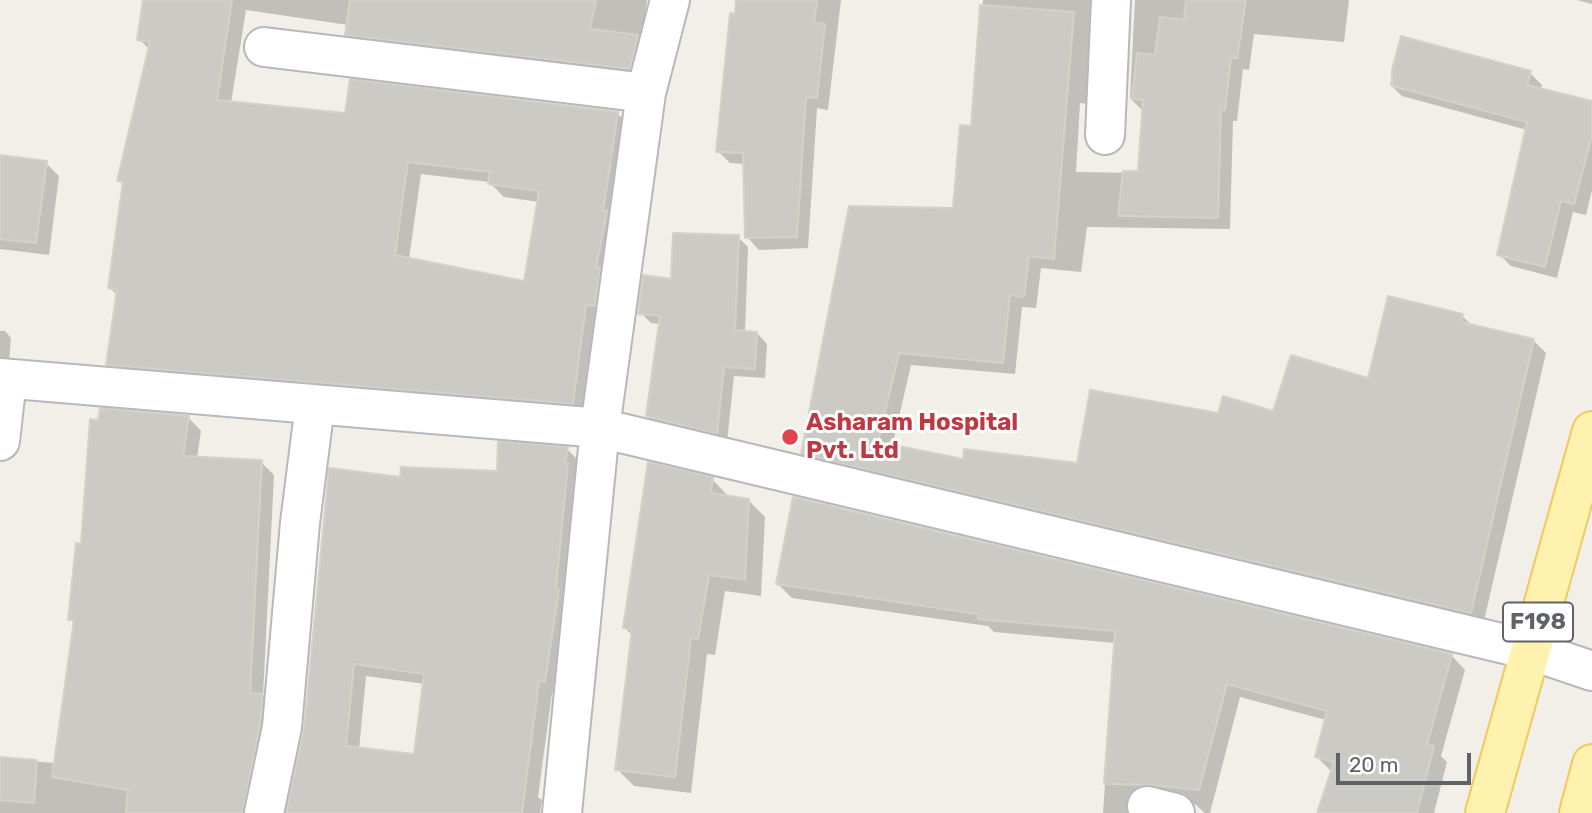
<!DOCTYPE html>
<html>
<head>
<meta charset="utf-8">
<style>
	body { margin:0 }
	#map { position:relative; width:1592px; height:813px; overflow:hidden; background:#f1efe8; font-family:Rubik,sans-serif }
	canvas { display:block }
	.scale { position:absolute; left:1336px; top:753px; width:135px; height:32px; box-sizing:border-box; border:4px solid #5f6368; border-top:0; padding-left:9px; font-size:21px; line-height:24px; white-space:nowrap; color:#5f6368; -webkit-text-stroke:5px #fff; paint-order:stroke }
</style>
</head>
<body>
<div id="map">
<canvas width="1592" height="813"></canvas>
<div class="scale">20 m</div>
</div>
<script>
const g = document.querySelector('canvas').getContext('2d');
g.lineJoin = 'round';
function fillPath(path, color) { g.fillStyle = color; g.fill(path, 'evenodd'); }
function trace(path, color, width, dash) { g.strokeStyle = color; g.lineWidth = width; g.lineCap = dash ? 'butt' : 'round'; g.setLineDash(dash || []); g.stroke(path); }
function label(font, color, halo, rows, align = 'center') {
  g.font = font + ' Rubik,sans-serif'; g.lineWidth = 6; g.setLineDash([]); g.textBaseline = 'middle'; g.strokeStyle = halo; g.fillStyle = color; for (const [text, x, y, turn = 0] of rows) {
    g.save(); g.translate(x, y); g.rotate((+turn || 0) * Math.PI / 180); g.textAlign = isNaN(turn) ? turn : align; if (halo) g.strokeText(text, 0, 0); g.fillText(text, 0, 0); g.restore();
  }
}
fillPath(new Path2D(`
	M145 0H647L642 41 643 81 360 47 347 34 348 25 246 10 231 103 346 115 617 113 630 127 586 416 121 378 108 364 118 296 110 288 124 185 119 180 150 50 139 39ZM421 174 489 182 504 197 539 202 525 283 409 259Z
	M738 0H841L828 110 817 108 808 248 759 250 747 237 745 164 730 163 718 151Z
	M983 0H1106L1097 105 1080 103 1076 172 1139 173 1143 111 1130 98 1135 0H1349L1344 42 1254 34 1249 70 1243 69 1237 121H1233L1230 229 1087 227 1081 272 1041 268 1036 308 1022 307 1015 374 911 365 892 447 964 461 1079 465 1219 415 1275 413 1369 380 1462 316 1473 326 1533 340 1546 353 1483 625 816 466 803 453 955 210 972 128Z
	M1577 0H1592V4Z
	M1402 38 1530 73 1542 85 1541 90 1592 103V190L1586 215 1573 212 1557 278 1511 266 1499 254 1527 130 1402 96 1390 84Z
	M0 157 46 163 59 176 49 255 0 249Z
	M738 237 748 247 745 333H757L767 344 765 378 734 376 727 442 658 426 648 416 660 324 651 323 641 313 673 282Z
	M0 331H5L11 338 9 362 0 363Z
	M188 417 201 431 197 458 261 462 274 475 263 696 275 709 257 813H0V759L56 763 75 624 70 619 82 545Z
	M567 449 580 462 558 694 552 693 538 797 542 800 540 813H288L402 479 498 473ZM366 676 425 684 416 756 359 750Z
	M712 479 728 496 748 500 765 517 761 596 725 591 715 655 707 654 691 793 634 786 617 769 633 636 624 627Z
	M778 584 1451 655 1465 670 1441 756 1447 762 1434 813H1319L1331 771 1317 757 1326 720 1240 697 1210 813H1205L1196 805 1168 798 1141 813H1103L1115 643 994 632 988 626 792 598Z`), '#0003');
const building = new Path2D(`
	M143 0H232L217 100 345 113 350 79 618 112 603 211H607L596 267 600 268 595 306 586 305 573 404 106 365 117 290 108 288 123 182 117 181 150 42 137 40ZM408 162 490 172 488 184 539 191 524 281 395 255Z
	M350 0H596L590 29 638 35 630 69 345 35Z
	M736 0H817L814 23 825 24 817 98 806 97 797 237 745 238 743 153 716 152 730 13 735 14Z
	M1186 0H1246L1237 58H1231L1225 110 1221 109 1218 218 1118 216 1123 171H1138L1143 100 1132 99 1137 53 1155 55 1160 17 1184 20Z
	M980 5 1074 12 1054 259 1029 256 1024 297 1010 295 1003 363 899 353 878 442 963 459 964 449 1077 463 1090 390 1218 413 1223 396 1273 411 1291 355 1368 378 1388 296 1463 314 1461 322 1534 339 1471 613 801 454 849 206 953 208 960 125 971 126Z
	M1401 36 1531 71 1527 85 1592 101V135L1574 204 1561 201 1545 267 1497 255 1527 122 1392 86V70Z
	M0 155 47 161 36 243 0 239Z
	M673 233 739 235 735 330 757 332 755 369 724 367 717 434 646 416 660 316 638 314 643 275 671 279Z
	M100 408 189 416 183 456 262 460 250 693 263 694 260 724 243 813H126L128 790 52 777 74 620H68L76 543 81 544 90 419 98 420Z
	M498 441 568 447 565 463 568 464 556 588 559 589 545 682 539 681 522 813H286L304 729 329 468 400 477 401 467 497 471ZM354 664 424 674 414 754 346 746Z
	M648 462 713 477 711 493 749 499 745 580 709 575 698 639 691 638 675 777 615 770 632 629 623 628Z
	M793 497 1452 654 1427 745 1434 746 1417 813H1317L1334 762 1315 757 1327 711 1227 684 1199 790 1152 785 1104 784 1115 631 978 619V614L776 584Z
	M0 757 37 760 34 803 0 800Z`);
fillPath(building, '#cccac5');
trace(building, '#d6d1c6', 2);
const minor = new Path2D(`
	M264 47 646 93
	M1105 135 1111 0
	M0 378 600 428 1530 650 1592 671
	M0 441 7 379
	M1147 806 1175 813
	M264 813 282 727 300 523 315 405
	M562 813 600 428 646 93 670 0`);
const major = new Path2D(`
	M1485 813 1592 431
	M1579 813 1592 764`);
trace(minor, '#b5b8bc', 42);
trace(major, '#f2c960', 42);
trace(minor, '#fff', 38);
trace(major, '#fff2af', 38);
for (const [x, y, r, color] of [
	[790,437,9,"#e0444e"]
]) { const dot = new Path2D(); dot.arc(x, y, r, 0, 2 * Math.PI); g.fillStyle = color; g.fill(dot); trace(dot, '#fff', 2.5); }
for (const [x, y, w] of [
	[1538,622,70]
]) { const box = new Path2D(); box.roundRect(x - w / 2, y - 19.5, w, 39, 5); g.fillStyle = '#fff'; g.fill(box); trace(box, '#5f6368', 2); }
label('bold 23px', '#5f6368', null, [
	["F198",1538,622]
]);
label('bold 24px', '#be3a42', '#fff', [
	["Asharam Hospital",806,423],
	["Pvt. Ltd",806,451]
], 'left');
</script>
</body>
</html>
